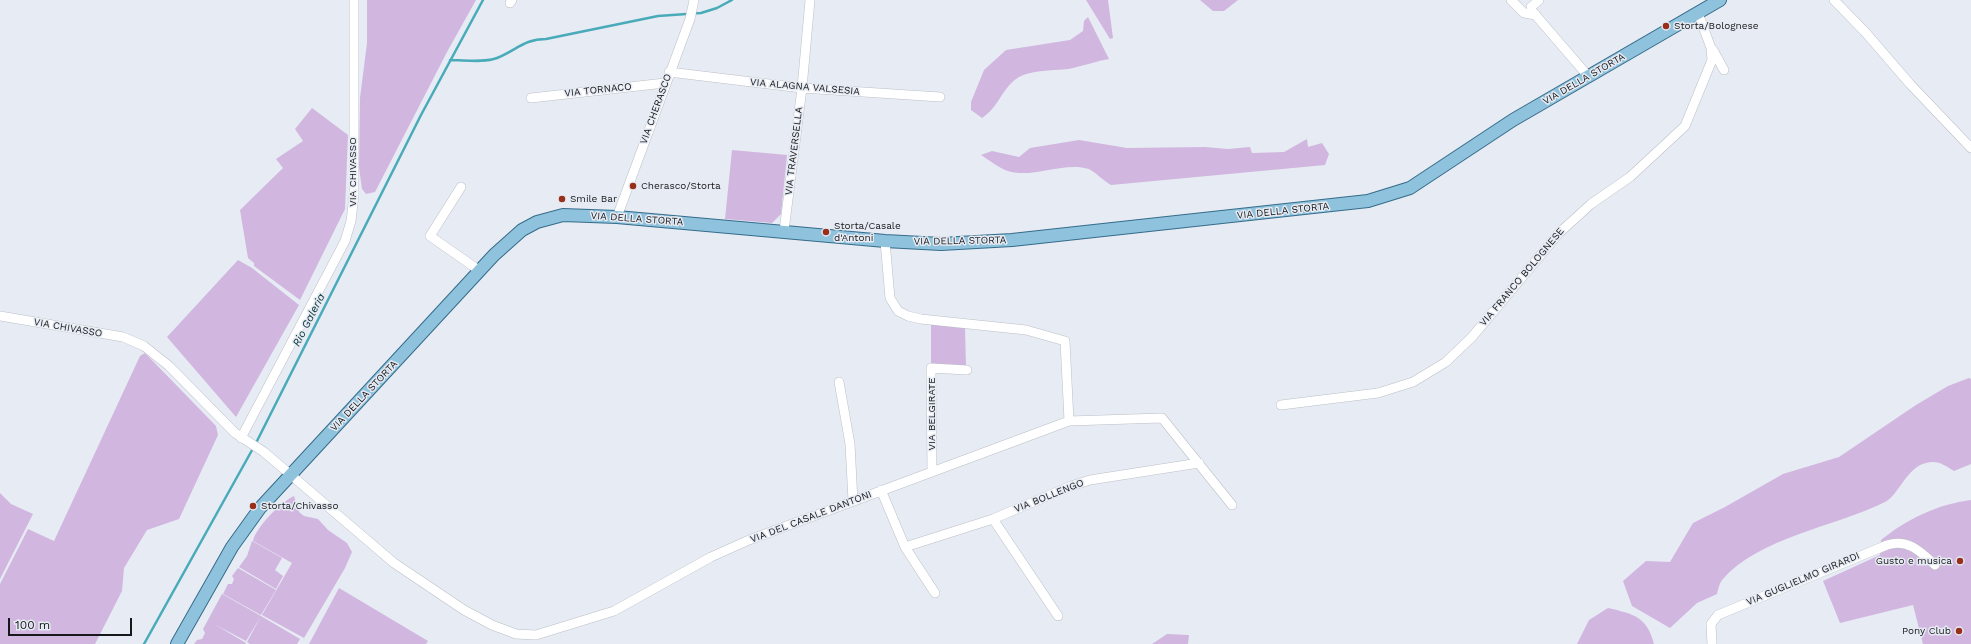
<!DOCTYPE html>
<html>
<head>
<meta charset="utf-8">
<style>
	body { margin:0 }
	#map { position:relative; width:1971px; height:644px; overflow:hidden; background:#e7ebf3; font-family:"Work Sans",sans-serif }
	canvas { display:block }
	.scale { position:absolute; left:8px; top:618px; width:124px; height:18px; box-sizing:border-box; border:2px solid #16181b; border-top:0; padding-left:5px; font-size:12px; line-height:14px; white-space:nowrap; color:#16181b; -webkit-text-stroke:3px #e7ebf3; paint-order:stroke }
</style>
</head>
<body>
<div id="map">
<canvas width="1971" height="644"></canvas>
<div class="scale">100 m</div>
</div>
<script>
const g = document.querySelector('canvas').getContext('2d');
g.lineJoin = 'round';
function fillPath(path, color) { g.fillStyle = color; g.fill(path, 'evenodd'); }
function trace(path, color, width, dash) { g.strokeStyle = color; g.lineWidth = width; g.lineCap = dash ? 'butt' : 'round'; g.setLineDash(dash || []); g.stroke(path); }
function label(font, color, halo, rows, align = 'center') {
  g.font = font + ' "Work Sans",sans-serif'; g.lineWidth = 3; g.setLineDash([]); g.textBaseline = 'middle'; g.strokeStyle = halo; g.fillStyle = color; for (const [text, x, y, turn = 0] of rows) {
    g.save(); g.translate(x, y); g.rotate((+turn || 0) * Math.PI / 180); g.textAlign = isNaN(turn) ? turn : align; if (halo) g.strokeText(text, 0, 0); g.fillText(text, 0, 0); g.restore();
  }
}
fillPath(new Path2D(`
	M367 0H476L447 52 375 192 366 194 362 189 359 168 360 98 367 43Z
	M1086 0H1108L1113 38 1110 39Z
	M1200 0H1238L1224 11H1213Z
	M1088 17 1109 59C1097 61 1086 65 1073 68 1055 72 1032 68 1016 79 1002 89 998 108 982 118L971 110V102L984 70 1006 50 1070 40 1083 31 1084 21Z
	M312 108 348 135 345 209 300 300 254 266V263L248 258 240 210 283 168 276 159 303 141 295 129Z
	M1307 139 1308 147 1322 143 1329 154 1325 165 1111 185C1104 181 1095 172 1089 169 1064 161 1032 179 1008 171 999 168 989 160 981 155L992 151 1019 157 1030 148 1079 140 1127 148 1205 147 1228 149 1250 147 1252 153 1284 152Z
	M732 150 787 155 781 214 772 223 725 219Z
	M238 260 252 268 299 305 236 417 167 337Z
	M931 324 965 328 966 366 931 364Z
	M145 353 216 426 218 435 179 519 147 530 124 568 122 591 95 644H0V584L28 529 54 541 140 356Z
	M1969 378 1971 379V464L1954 471C1944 465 1938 460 1926 463 1907 467 1898 496 1885 502 1835 527 1759 537 1722 580 1719 584 1718 590 1717 594L1697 603 1670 628 1632 606 1623 581 1646 561 1670 562 1693 523 1725 507 1783 474 1839 457 1916 405 1948 386Z
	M0 493 11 504 33 514 0 579Z
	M294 496 299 512 304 516 318 519 328 530 347 543 352 552 345 568 304 638 262 615 292 563 253 541C256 527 281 502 294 496Z
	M1971 500V644H1923L1913 605 1840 623 1823 581 1880 555 1881 540C1907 519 1938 504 1971 500Z
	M252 541 282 558 275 570 283 576 276 589 239 567 247 556Z
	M238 568 276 590 261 615 223 594 228 584H232L234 579 232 576Z
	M339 588 428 641 426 644H309Z
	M222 594 261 616 246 641 214 624 246 643 245 644H194L197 640 202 639 205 633 203 629Z
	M1608 608C1633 614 1647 616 1654 644H1577L1589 620Z
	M261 616 300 639 297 644H250L247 642Z
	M1167 634 1189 635 1188 644H1152Z`), '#d1b6e0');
trace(new Path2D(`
	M450 60C465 60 484 63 497 58 517 50 524 39 546 39L658 16 701 13 717 8 732 0
	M144 644 256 443 421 115 483 0`), '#49abb9', 2.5);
const minor = new Path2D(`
	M1511 0 1524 13 1536 15
	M1539 0 1531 7 1532 11 1588 76
	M1834 0 1866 33 1910 84 1971 148
	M510 3 512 0
	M1713 50 1724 70
	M669 72 802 88 940 97
	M531 98 665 83
	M461 187 430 236 480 271
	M617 217 690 19 694 0
	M784 231 802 88 810 0
	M0 316 123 337 144 346 169 366 235 433 264 452 394 563 464 610 492 625 516 634 536 635 614 611 711 557 749 540 1069 421 1065 341 1026 330 921 319 908 316 898 311 890 298 885 241
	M839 382 850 444 853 501
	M1281 405 1378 393 1413 382 1446 362 1472 337 1559 233 1591 204 1630 177 1685 126 1712 60 1711 48 1698 13
	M1069 421 1162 418 1232 505
	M241 438 345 241 351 221 354 195V0
	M932 472 931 368 967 370
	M881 490 905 547 935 593
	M993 519 1058 616
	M905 547 993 519 1071 486 1090 480 1199 463
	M1712 644 1711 624 1718 615 1887 545C1908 538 1921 552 1935 565`);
const major = new Path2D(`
	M177 644 232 547 260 508 494 255 522 230 537 222 563 215 617 217 885 241 941 244 1012 240 1368 201 1410 188 1513 120 1720 0`);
trace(minor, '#bbbfc7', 10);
trace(major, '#346c8a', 14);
trace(minor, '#fff', 9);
trace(major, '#8fc2dd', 12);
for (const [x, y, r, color] of [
	[1666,26,4,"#982f1b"],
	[633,186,4,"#982f1b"],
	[562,199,4,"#982f1b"],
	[826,232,4,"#982f1b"],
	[253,506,4,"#982f1b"],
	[1960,561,4,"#982f1b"],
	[1959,631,4,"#982f1b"]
]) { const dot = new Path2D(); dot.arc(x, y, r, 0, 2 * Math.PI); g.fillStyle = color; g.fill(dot); trace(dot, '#e7ebf3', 1.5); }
label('10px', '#16181b', '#e7ebf3', [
	["Storta/Bolognese",1674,26],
	["Cherasco/Storta",641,186],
	["Smile Bar",570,199],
	["Storta/Casale",834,226],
	["d'Antoni",834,238],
	["Storta/Chivasso",261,506],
	["Gusto e musica",1952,561,"right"],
	["Pony Club",1951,631,"right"]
], 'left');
label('10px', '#16181b', '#e7ebf3', [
	["VIA DELLA STORTA",1584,79,-30],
	["VIA ALAGNA VALSESIA",805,87,5],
	["VIA TORNACO",598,90,-6],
	["VIA CHERASCO",656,109,-70],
	["VIA TRAVERSELLA",794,151,-83],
	["VIA CHIVASSO",353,172,-90],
	["VIA DELLA STORTA",1283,211,-6],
	["VIA DELLA STORTA",637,219,4],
	["VIA DELLA STORTA",960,241,-1],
	["VIA FRANCO BOLOGNESE",1522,277,-50],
	["VIA CHIVASSO",68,328,10],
	["VIA DELLA STORTA",364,396,-47],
	["VIA BELGIRATE",932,414,-90],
	["VIA BOLLENGO",1049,496,-22],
	["VIA DEL CASALE DANTONI",811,517,-21],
	["VIA GUGLIELMO GIRARDI",1803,579,-23]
]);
label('italic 11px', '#003035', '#e7ebf3', [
	["Rio Galeria",309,320,-63]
]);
</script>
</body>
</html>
